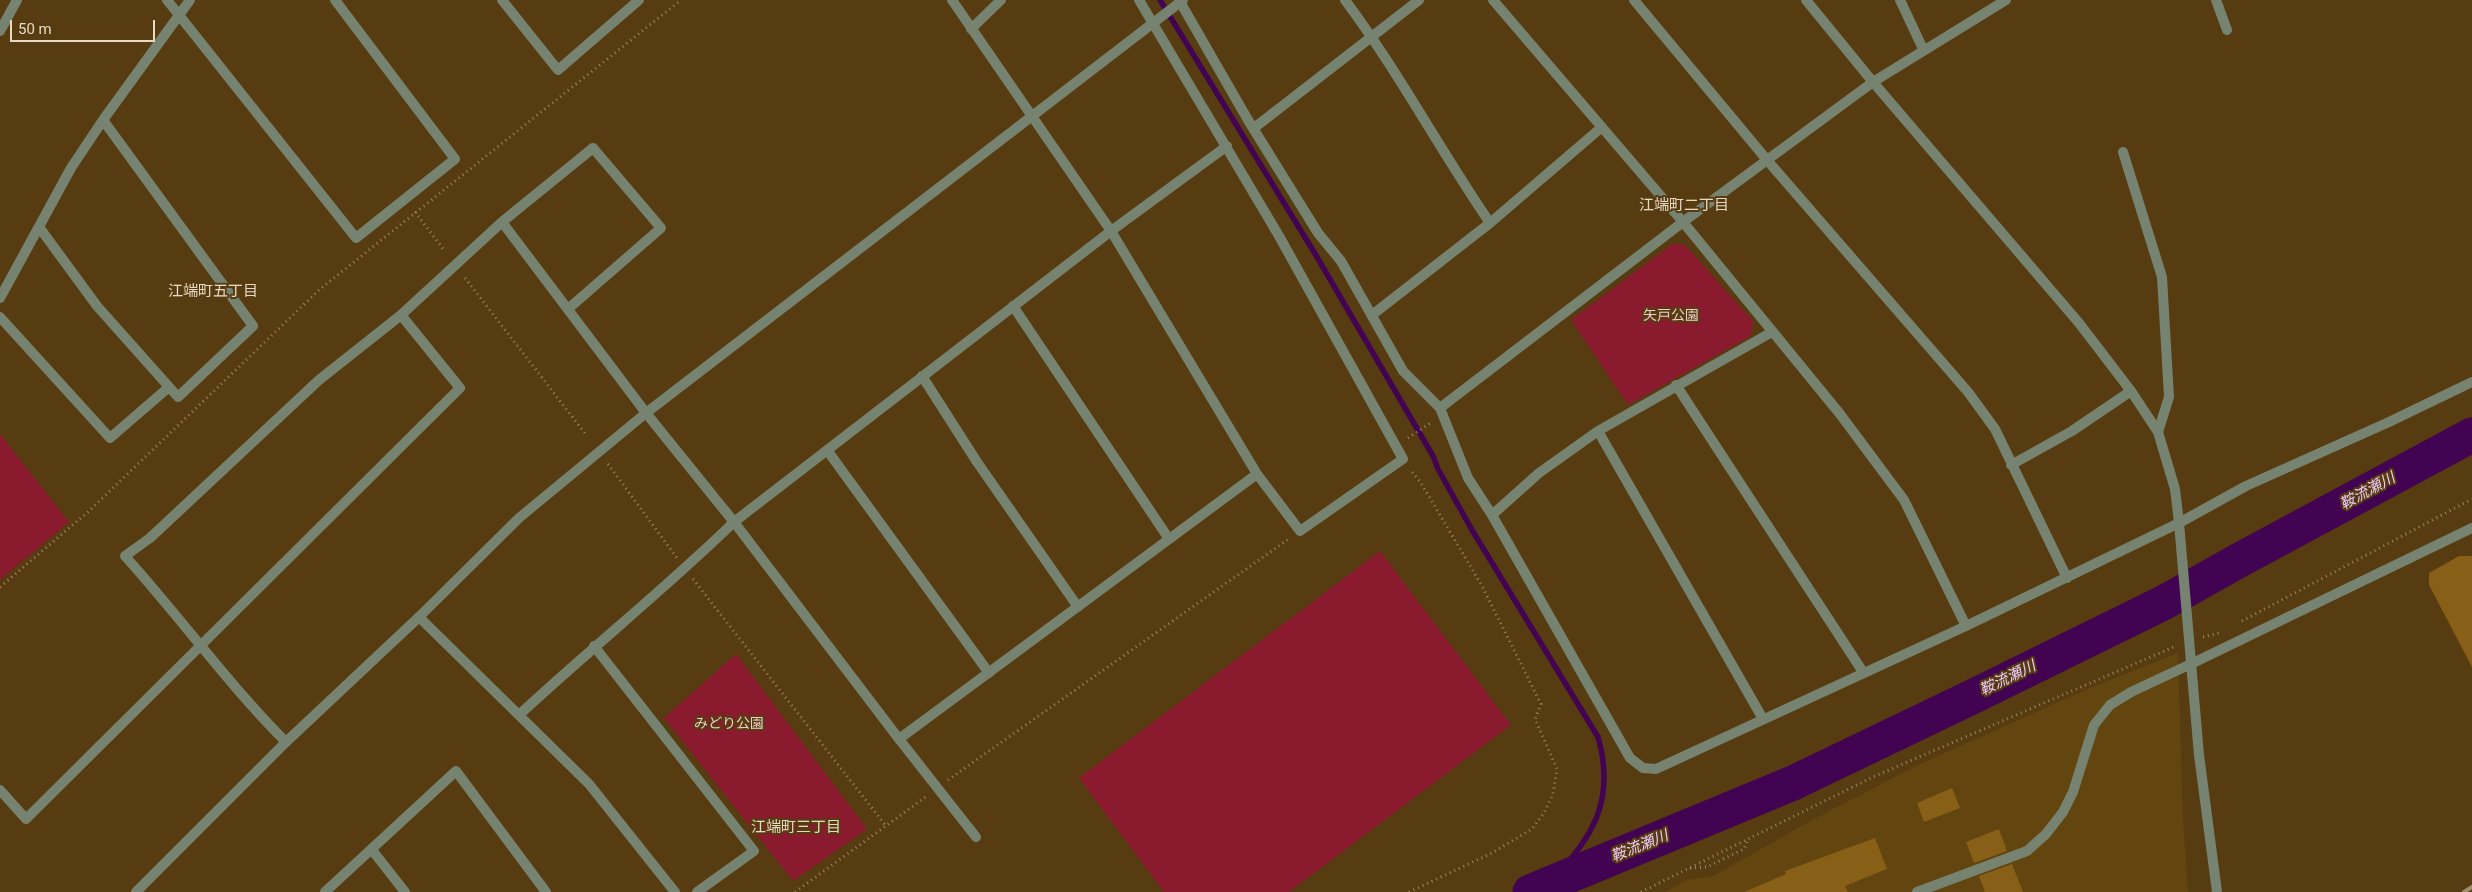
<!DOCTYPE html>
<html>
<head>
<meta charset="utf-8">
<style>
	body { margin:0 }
	#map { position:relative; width:2472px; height:892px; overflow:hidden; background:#563c10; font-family:Roboto,sans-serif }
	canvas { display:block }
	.scale { position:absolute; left:10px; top:20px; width:145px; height:22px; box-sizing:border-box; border:2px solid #e8d9c3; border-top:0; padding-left:6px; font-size:15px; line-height:18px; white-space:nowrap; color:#e8d9c3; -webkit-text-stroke:4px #563c10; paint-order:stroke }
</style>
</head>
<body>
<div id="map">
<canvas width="2472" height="892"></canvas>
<div class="scale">50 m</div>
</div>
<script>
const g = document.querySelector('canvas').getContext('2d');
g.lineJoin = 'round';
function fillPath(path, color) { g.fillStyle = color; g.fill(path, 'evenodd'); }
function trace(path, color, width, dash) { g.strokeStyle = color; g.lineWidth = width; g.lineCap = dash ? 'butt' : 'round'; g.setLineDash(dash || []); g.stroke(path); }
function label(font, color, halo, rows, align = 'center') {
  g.font = font + ' Roboto,"Noto Sans JP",sans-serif'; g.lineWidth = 4; g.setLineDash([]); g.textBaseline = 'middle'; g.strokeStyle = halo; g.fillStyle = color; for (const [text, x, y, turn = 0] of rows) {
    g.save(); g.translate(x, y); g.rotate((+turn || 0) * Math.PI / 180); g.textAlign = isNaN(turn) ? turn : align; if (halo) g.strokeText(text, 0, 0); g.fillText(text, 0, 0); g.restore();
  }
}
fillPath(new Path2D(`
	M2178 653 2183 818 2188 892H1665L1686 880 1713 876 1816 818 1918 765 2083 691Z`), '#63450f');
fillPath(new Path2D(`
	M1672 244 1685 245 1753 321 1751 336 1628 405 1571 320Z
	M0 434 69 522 0 580Z
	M1380 551 1511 725 1289 892H1164L1079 778Z
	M736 654 867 829 793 881 664 718Z`), '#8a1b2e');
trace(new Path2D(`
	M1160 0 1317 257 1433 456 1438 469 1472 530 1598 737C1616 800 1593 837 1551 882`), '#420352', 5.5);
trace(new Path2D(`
	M1530 892 1793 783 1974 696 2165 602 2236 562 2472 435`), '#420352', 35);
fillPath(new Path2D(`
	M2459 556H2472V667L2429 585V573Z
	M1952 788 1960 808 1924 822 1917 803Z
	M1999 829 2007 851 1974 863 1966 842Z
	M1875 838 1887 869 1845 886 1848 892H1744L1786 874 1785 871Z
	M2012 864 2023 892H1985L1979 876Z`), '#875f16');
trace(new Path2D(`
	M415 212 444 250
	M465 278 587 436
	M1408 438 1432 422
	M608 464 677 558
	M693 579 886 826
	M0 587 88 512 319 290 681 0
	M2242 621 2472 499
	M2203 637 2219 633
	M948 780 1290 538
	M1690 868 1707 867 1744 849 1748 839
	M795 892 927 796
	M1409 892 1492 853 1532 829 1544 813 1553 794 1557 769 1535 719 1541 704 1482 586 1421 483 1410 469
	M1641 892 1875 776 2176 646`), '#9a8664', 3, [1, 4]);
trace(new Path2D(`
	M899 739 976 837
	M1917 892 2027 851 2046 834 2063 812 2073 792 2094 725 2110 705 2131 692 2193 663`), '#768371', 10);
trace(new Path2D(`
	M167 0 356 238 455 159 335 0
	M502 0 558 70 639 0
	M952 0 1111 231 1257 474 1300 531 1403 459 1279 236 1139 0
	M1179 0 1248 120 1318 233 1341 261 1403 371 1440 408 1468 478 1492 515 1630 758 1643 768 1656 769 1966 626 2179 523 2246 486 2389 422 2472 382
	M1345 0C1398 71 1440 150 1490 223L1602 127
	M1493 0 1683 222 1840 414 1904 500 1966 626
	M1634 0 1767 160 1968 392 1995 429 2067 578
	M1900 0 1923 49
	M2216 0 2227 30
	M971 29 1001 0
	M1254 128 1419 0
	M2123 152 2162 277 2169 397 2158 432
	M502 222 646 413 734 522 899 739 1257 474
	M39 227 97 306 178 397 253 326 103 120
	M0 298 71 168 103 120 190 0
	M1013 306 1169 539
	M1372 315 1490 223
	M0 317 110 438 169 387
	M922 376 977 462 1078 607
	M1676 385 1863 672
	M1440 408 1683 222 1873 82 2006 0
	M827 450 989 673
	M2011 465 2072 431 2131 391
	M1492 515 1539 473 1598 431
	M419 617 589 784 675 892
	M594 646 754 851 697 892
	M519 715C590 649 665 589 734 522L1111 231 1227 146
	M1763 719 1598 431 1772 332
	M286 742C228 684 180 617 125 556L150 538 319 380 401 315 502 222 593 148 661 228 568 309
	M0 790 26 819 460 388 401 315
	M372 850 405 892
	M325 892 456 771 546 892`), '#768371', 10);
trace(new Path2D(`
	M1806 0 1873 82 2079 323 2131 391 2158 432 2175 489 2179 523 2199 755 2217 892
	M0 31 17 0
	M2193 663 2472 528
	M136 892 286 742 419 617 519 518 646 413 1183 0`), '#768371', 10);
trace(new Path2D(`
	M2464 892 2472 887`), '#a28e6d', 4);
label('14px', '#eecbcc', '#563c10', [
	["矢戸公園",1671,316],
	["みどり公園",729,724]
]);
label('15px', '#e8d9c3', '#563c10', [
	["江端町二丁目",1684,206],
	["江端町五丁目",213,292],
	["江端町三丁目",796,828]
]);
label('italic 15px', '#f0cbfd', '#563c10', [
	["鞍流瀬川",2368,492,-29],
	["鞍流瀬川",2008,679,-26],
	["鞍流瀬川",1640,847,-22]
]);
</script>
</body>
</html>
